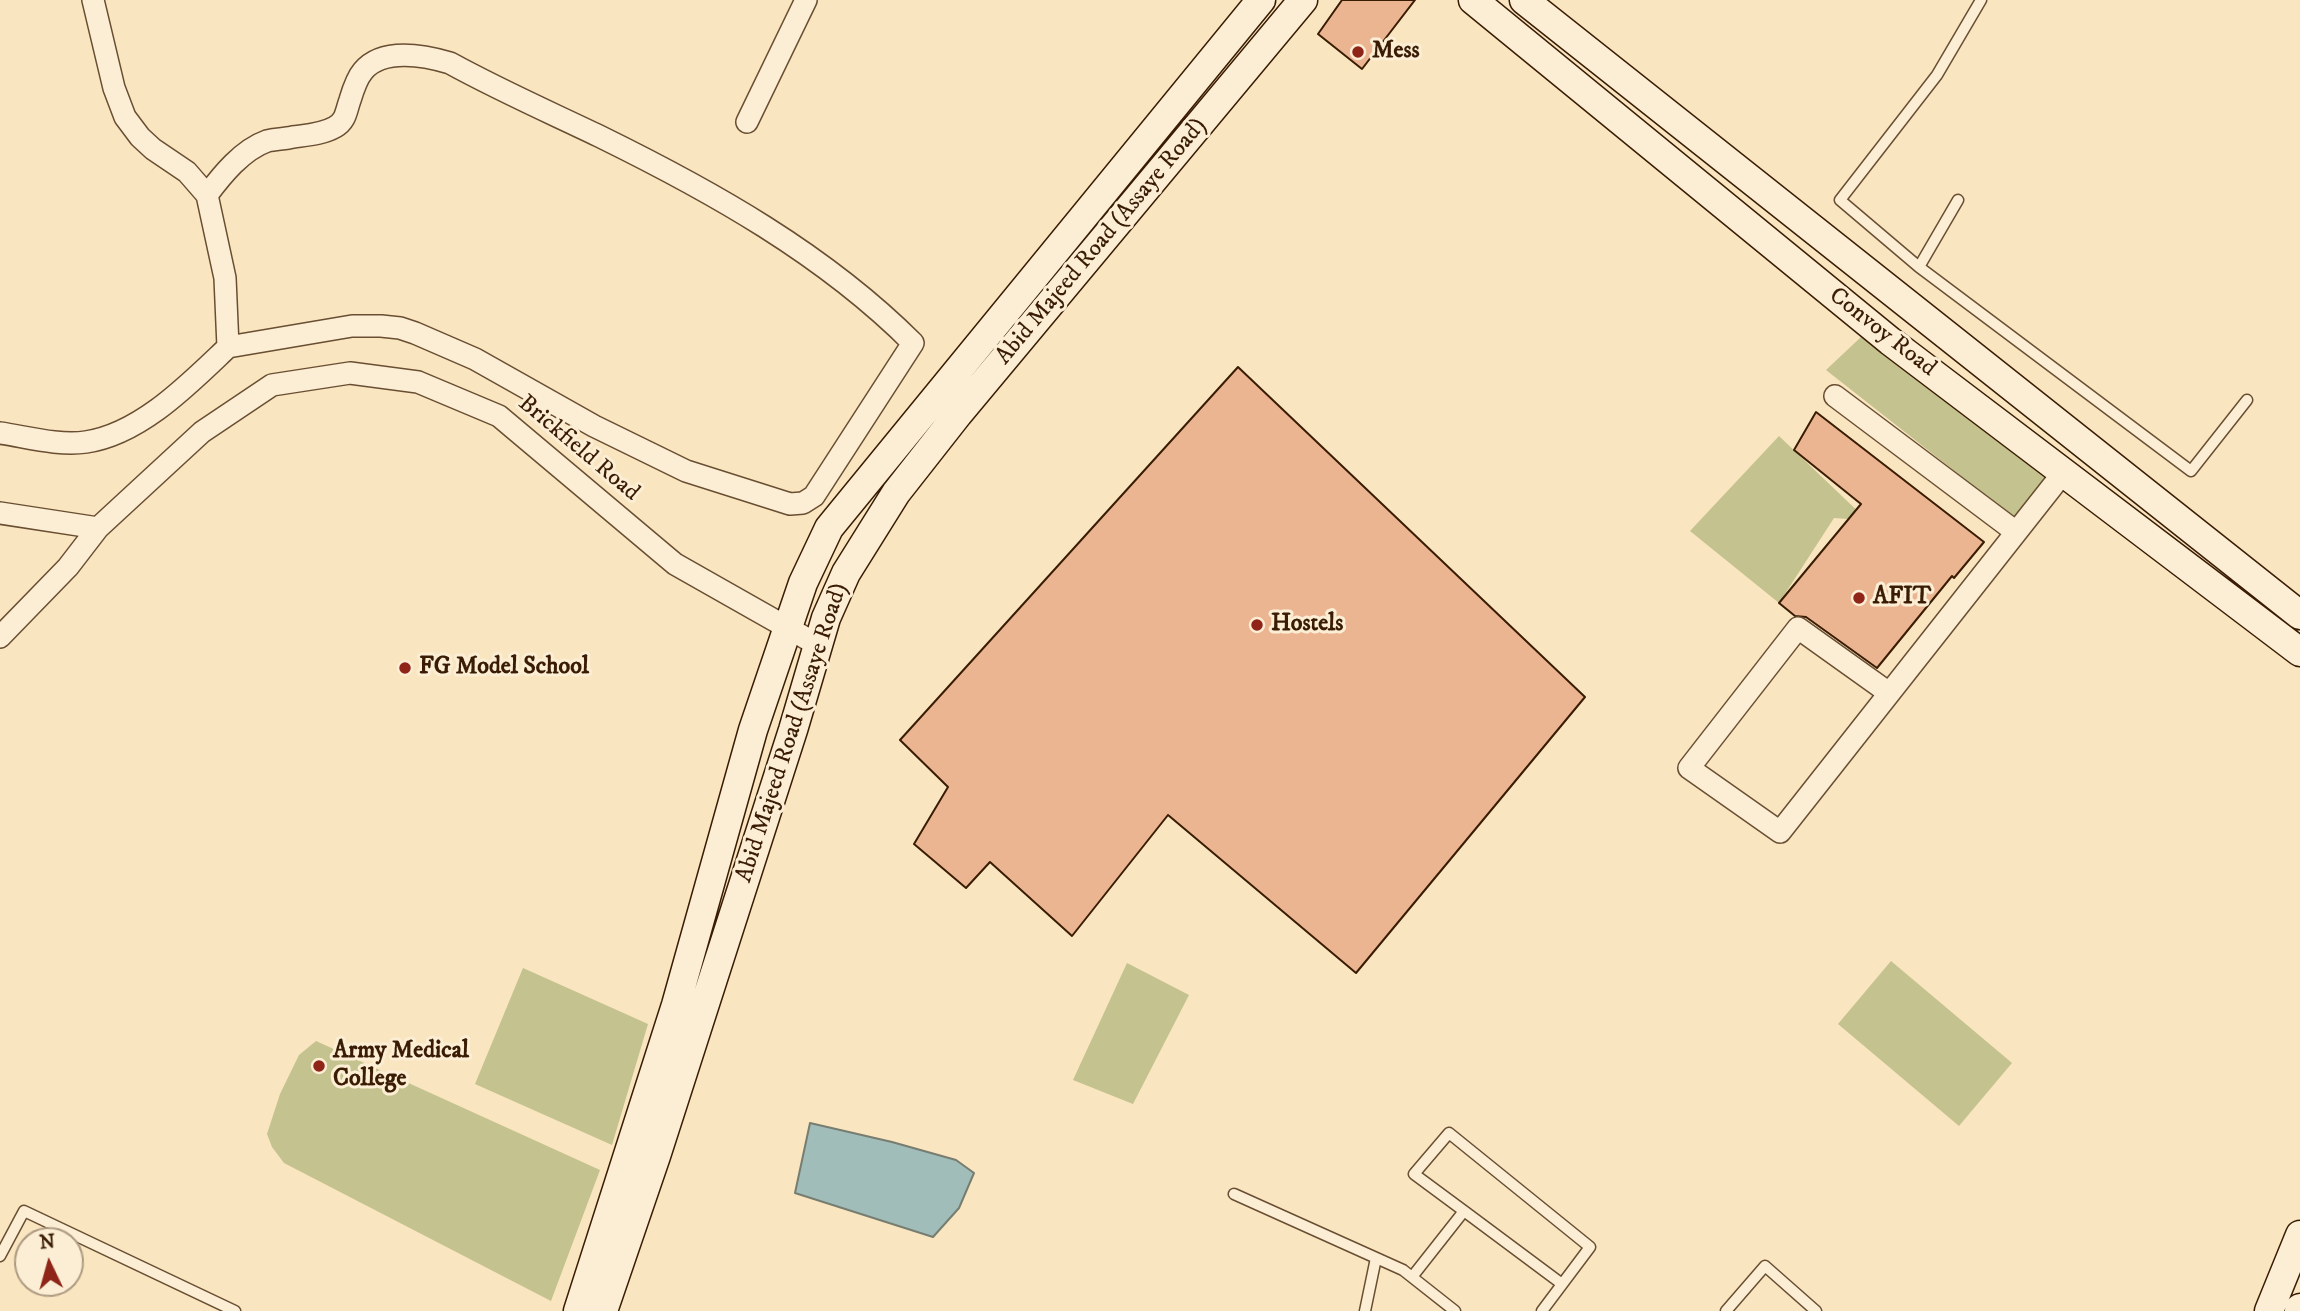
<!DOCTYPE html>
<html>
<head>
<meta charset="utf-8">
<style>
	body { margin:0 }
	#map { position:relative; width:2300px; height:1311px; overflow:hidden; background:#f9e5bf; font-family:"IM FELL DW Pica",serif }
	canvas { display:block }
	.north { position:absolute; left:14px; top:1227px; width:70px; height:70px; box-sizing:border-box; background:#fbeed5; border:2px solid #ad9a81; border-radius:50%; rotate:355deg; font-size:19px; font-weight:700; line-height:28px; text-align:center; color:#391c03 }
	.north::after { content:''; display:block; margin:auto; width:24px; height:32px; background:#8f2418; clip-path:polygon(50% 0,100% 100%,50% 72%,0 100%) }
</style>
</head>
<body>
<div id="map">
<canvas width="2300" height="1311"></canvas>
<div class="north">N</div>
</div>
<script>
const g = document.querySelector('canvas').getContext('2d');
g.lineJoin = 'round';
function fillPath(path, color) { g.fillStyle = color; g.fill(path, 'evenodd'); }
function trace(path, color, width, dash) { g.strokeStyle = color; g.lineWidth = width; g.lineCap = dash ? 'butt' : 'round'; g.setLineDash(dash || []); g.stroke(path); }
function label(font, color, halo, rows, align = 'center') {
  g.font = font + ' "IM FELL DW Pica",serif'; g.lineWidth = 6; g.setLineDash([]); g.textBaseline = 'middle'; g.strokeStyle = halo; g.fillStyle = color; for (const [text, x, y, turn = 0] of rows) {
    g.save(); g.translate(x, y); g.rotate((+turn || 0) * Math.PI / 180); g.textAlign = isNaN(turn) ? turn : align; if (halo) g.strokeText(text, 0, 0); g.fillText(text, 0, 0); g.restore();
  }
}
fillPath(new Path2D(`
	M1861 337 2051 480 2022 524 1826 370Z
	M1779 436 1867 520 1860 537 1848 519 1834 518 1779 603 1690 531Z
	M1891 961 2012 1063 1959 1126 1838 1024Z
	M1127 963 1189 995 1133 1104 1073 1080Z
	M523 968 648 1024 612 1145 475 1084Z
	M316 1041 600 1170 551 1301 284 1163 272 1147 267 1134 280 1094 299 1055Z`), '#c4c28e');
const water = new Path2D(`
	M810 1123 892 1142 956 1160 974 1173 959 1208 933 1237 795 1193Z`);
fillPath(water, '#a0bdb9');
trace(water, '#777d70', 2);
const building = new Path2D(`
	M1342 0H1415L1362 69 1318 34Z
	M1238 367 1585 697 1356 973 1168 815 1072 936 990 862 966 888 914 844 948 787 900 740Z
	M1816 412 1984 542 1954 578 1952 576 1877 668 1806 617 1795 616 1779 603 1861 504 1794 450Z`);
fillPath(building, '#ecb592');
trace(building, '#391c03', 2);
const service = new Path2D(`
	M1958 200 1919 267 2191 471 2247 400
	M1919 267 1840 200 1937 75 1981 0
	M1234 1194 1403 1270 1455 1311
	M1464 1211 1562 1284
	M0 1256 24 1211 235 1311
	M1412 1277 1464 1211 1414 1174 1449 1133 1590 1247 1542 1311
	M1365 1311 1376 1258
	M1726 1311 1765 1266 1816 1311`);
const minor = new Path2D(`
	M93 0 114 88 125 117 140 137 153 149 187 172 207 195 225 278 228 347 352 326H381L400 328 415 333 475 359 594 426 686 471 790 504 803 503 814 496 913 343C824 254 711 191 599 136 549 112 499 90 450 63 426 56 383 47 363 71 357 78 353 90 350 100 346 111 346 121 335 127 323 134 307 135 293 137 285 139 275 139 267 141 242 150 222 175 207 195
	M747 122 806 0
	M1835 396 2016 532
	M0 433C27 437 59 446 86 442 141 434 190 383 228 347
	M0 513 98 528
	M0 637 68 567 98 528 202 432 272 385 350 373 418 382 499 416 675 564 818 645
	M1889 693 1798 628 1689 768 1780 832 2063 473`);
const secondary = new Path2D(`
	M1473 0 1890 341 2300 652
	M1524 0 2300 615
	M578 1311 676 1005 753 730 803 583 829 528 1261 0
	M603 1311 656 1156 793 730 826 618 846 573 896 493 958 414 1303 0
	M2269 1311 2300 1235
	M2299 1311 2300 1308`);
trace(service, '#694e32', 13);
trace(minor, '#694e32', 24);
trace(secondary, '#391c03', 31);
trace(service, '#fbeed5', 10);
trace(minor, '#fbeed5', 21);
trace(secondary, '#fbeed5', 28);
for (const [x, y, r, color] of [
	[1358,52,7,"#8f2418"],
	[1859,598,7,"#8f2418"],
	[1257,625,7,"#8f2418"],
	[405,668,7,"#8f2418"],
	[319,1066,7,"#8f2418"]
]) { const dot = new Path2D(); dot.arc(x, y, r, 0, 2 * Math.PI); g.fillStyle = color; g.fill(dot); trace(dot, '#fbeed5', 2.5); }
label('bold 24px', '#391c03', '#fbeed5', [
	["Mess",1372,52],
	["AFIT",1873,598],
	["Hostels",1271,625],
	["FG Model School",419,668],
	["Army Medical",333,1052],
	["College",333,1080]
], 'left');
label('24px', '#391c03', '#fbeed5', [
	["Abid Majeed Road (Assaye Road)",1102,242,-50],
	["Convoy Road",1882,333,38],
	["Brickfield Road",578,449,40],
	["Abid Majeed Road (Assaye Road)",793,733,-72]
]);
</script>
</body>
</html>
